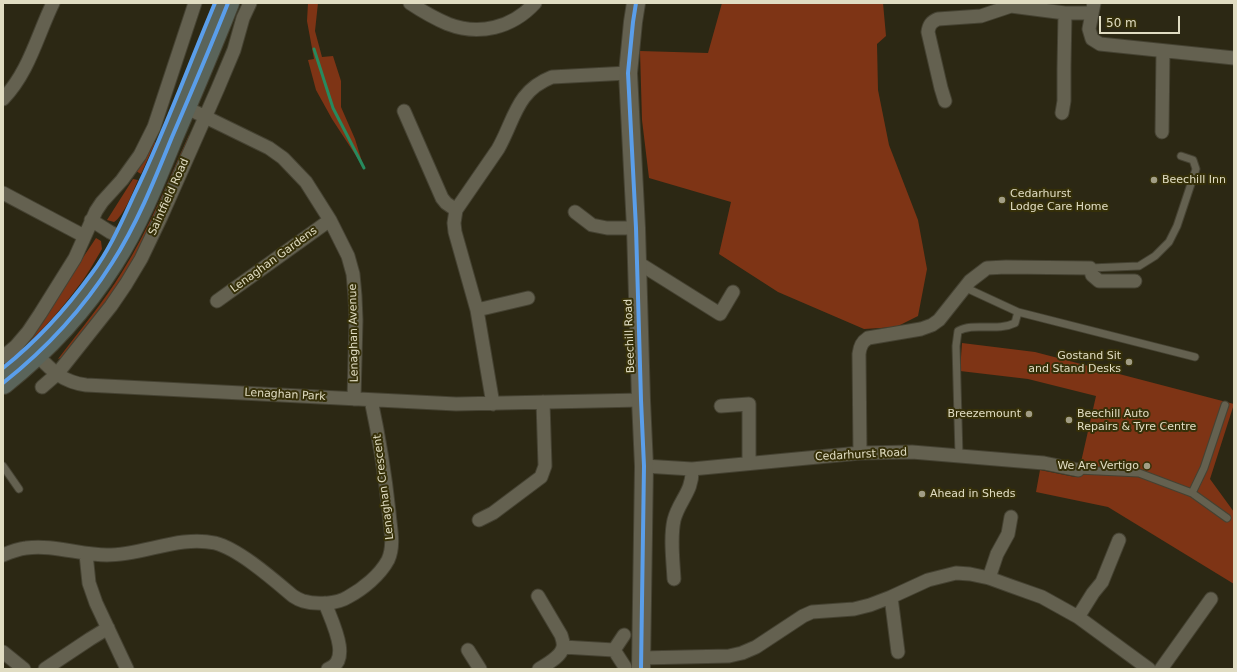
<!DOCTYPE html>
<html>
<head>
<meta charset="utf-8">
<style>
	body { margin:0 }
	#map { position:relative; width:1237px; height:672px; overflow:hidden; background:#2c2814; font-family:"DejaVu Sans",sans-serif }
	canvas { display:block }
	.frame { position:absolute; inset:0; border:4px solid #e0dcc2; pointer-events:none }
	.scale { position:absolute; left:1099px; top:16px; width:81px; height:18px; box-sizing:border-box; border:2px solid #e0dcc2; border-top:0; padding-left:5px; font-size:12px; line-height:14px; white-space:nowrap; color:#e0dcc2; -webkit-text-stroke:3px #363009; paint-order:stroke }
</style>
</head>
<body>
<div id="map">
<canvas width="1237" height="672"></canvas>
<div class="frame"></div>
<div class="scale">50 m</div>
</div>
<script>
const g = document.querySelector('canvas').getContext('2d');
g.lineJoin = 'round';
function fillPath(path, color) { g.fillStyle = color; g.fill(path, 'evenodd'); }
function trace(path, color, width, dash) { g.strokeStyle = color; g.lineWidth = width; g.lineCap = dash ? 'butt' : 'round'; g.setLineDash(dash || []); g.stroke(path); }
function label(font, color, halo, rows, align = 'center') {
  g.font = font + ' "DejaVu Sans",sans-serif'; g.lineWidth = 4; g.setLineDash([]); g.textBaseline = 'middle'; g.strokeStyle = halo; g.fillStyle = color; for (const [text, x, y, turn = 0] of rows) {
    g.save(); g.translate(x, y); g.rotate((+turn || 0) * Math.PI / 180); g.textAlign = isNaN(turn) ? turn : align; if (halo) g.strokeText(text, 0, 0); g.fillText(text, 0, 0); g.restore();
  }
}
fillPath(new Path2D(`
	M308 3H318L315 31 322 57 333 56 341 81V107L355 139 364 168 332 119 316 90 308 60 314 59 307 21Z
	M722 3H883L886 36 877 44 878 90 889 145 918 220 927 269 918 316 896 327 864 329 778 292 719 254 731 202 649 178 642 120 640 51 708 53Z
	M189 135 190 138 156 217 124 279 63 357 58 359C80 330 103 303 122 272 149 229 168 181 189 135Z
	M155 140V143L141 174 136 171Z
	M133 179 138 180C133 191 124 216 114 222L107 220Z
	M96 238 101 241 102 249C94 262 87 276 77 288 57 315 34 339 9 361L8 360 32 334Z
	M962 343 1035 352 1234 404 1210 479 1234 512V584L1108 507 1036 492 1040 470 1075 477 1081 462 1096 396 1028 379 960 371Z`), '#7e3415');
trace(new Path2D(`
	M314 49 333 108 364 168`), '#278a5e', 3);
const lane = new Path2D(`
	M1090 268 1139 266 1155 256 1169 242 1177 226 1196 169 1193 160 1181 156
	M964 287 1018 312 1195 357
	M959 456 956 346 958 331C974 322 997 332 1015 323L1018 312
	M3 466 19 489
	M1078 470 1139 473 1192 493 1227 518
	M1192 493 1204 468 1225 405`);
const street = new Path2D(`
	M410 3C422 11 434 18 448 24 479 36 512 28 535 3
	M1094 3 1089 29 1092 39 1100 44 1234 58
	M3 99C29 72 37 36 53 3
	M945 101 941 88 928 32C929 25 931 22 938 19L981 16 1011 6 1065 13H1092
	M185 107 269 148 283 158 306 182 330 220 348 256 353 274 355 296 356 320 354 399
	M404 111 442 198 446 203 456 210
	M1062 113 1064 101V68L1065 13
	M1162 132 1163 51
	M3 193 84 236
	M575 212 592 225 607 228H636
	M91 220 110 232 126 240
	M637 262 720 314 733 292
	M217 301 330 220
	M477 310 528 298
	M37 355C52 371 63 382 86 385L456 404 641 400
	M3 357 16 346 28 332 40 314 75 258 96 211 102 202 122 180 140 155 154 127 195 3
	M42 387 57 374 111 306 126 284 141 259 161 217 218 88 234 50 243 18 250 3
	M493 404 477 310 455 232 454 223 456 210 498 149C515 119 516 91 552 77L628 73
	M721 406 749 404V463
	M860 453 859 354C860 346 862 342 868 338L921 329 932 325 939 320 970 281 987 268 1006 267 1090 268 1092 275 1099 281H1135
	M644 466 692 469 860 453 912 452 1044 463 1078 470
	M479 520 493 513 541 477 545 466 543 402
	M86 554 89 583 96 603 127 669
	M3 555C10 552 18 549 26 548 52 544 81 555 107 555 144 555 179 535 215 543 239 549 274 580 293 596 296 598 300 600 303 601 316 605 337 604 348 597 363 589 380 575 388 560 395 545 390 527 389 512 385 474 379 437 371 400
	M989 578 997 554 1008 534 1011 517
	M674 579C673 560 670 538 674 520 679 500 693 492 692 469
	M538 596 561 635C562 638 564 643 563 647 561 657 547 664 539 669
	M891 597 898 652
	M325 603C331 620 353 661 328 669
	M1078 617 1093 593 1102 582 1119 540
	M563 647 614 650 625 667
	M468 650 480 669
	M614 650 624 635
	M3 652 24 669
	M641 658 729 656 742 653 756 647 803 616 812 612 854 609 870 605 891 597 928 580 956 573 970 574 989 578 1011 586 1042 597 1078 617 1149 669
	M45 669 90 639 108 628
	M1161 669 1211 599`);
const secondary = new Path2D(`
	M636 3 633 22 628 73 636 228 641 400 644 466 641 669`);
const highway = new Path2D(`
	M3 383C46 349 83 309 112 263 137 224 155 179 172 137 191 93 210 48 228 3`);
trace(lane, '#454232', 9);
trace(street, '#454232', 15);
trace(secondary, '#454232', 20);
trace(highway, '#454232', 24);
trace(lane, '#646150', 7);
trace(street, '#646150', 13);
trace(secondary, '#646150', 18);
trace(highway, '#5a645a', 22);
trace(new Path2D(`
	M636 3 633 22 628 73 636 228 641 400 644 466 641 669
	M3 368C37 341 66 309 92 273 110 249 122 221 135 193 165 131 188 67 215 3
	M3 383C46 349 83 309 112 263 137 224 155 179 172 137 191 93 210 48 228 3`), '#5a9eea', 4);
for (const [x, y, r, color] of [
	[1154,180,4,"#a19d85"],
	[1002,200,4,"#a19d85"],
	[1129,362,4,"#a19d85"],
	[1029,414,4,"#a19d85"],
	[1069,420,4,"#a19d85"],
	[1147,466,4,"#a19d85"],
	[922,494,4,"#a19d85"]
]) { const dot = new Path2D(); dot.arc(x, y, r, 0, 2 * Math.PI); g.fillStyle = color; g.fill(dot); trace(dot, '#363009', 1.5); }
label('11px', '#e0dcc2', '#363009', [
	["Beechill Inn",1162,180],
	["Cedarhurst",1010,194],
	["Lodge Care Home",1010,207],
	["Gostand Sit",1121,356,"right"],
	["and Stand Desks",1121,369,"right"],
	["Breezemount",1021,414,"right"],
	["Beechill Auto",1077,414],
	["Repairs & Tyre Centre",1077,427],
	["We Are Vertigo",1139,466,"right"],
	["Ahead in Sheds",930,494]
], 'left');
label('11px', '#e0dcc2', '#363009', [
	["Saintfield Road",169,197,-66],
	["Lenaghan Gardens",274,260,-36],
	["Lenaghan Avenue",354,333,-91],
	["Beechill Road",630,336,-92],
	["Lenaghan Park",285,395,3],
	["Cedarhurst Road",861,455,-3],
	["Lenaghan Crescent",384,487,-97]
]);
</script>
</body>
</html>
